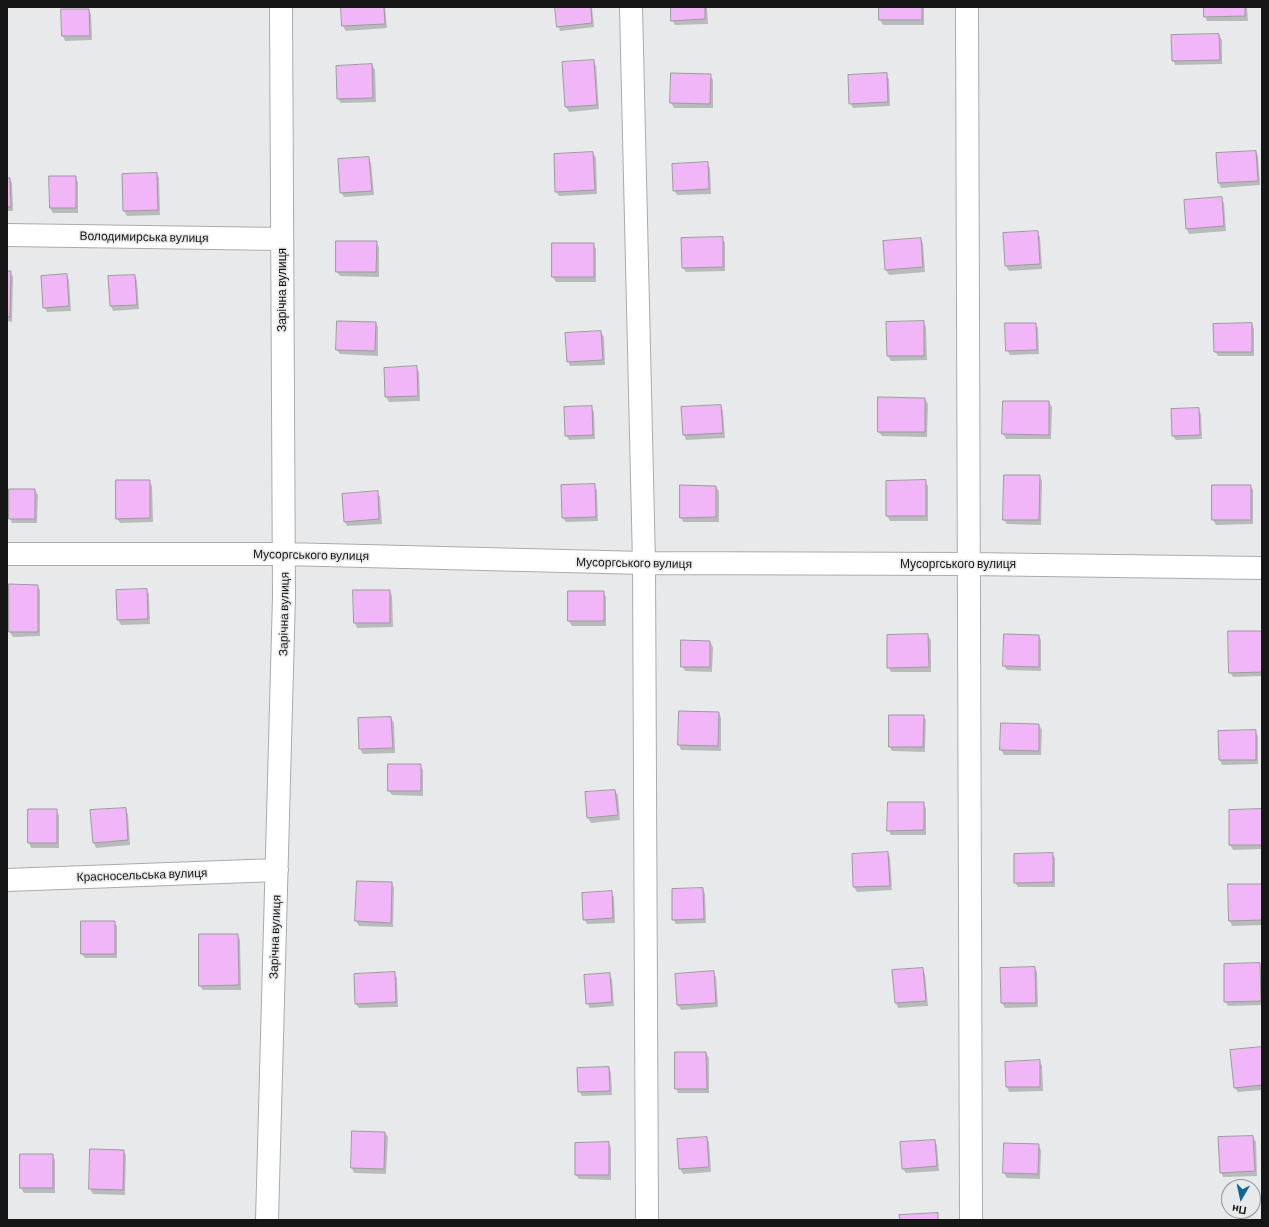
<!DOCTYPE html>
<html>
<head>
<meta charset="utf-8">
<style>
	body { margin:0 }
	#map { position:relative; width:1269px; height:1227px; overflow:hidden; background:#e8e9ea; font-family:Barlow,sans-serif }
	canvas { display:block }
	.frame { position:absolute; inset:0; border:8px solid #161617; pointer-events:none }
	.north { position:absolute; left:1221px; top:1179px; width:40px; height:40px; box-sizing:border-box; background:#e8e9ea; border:1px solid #949596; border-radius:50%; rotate:189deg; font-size:11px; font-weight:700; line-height:16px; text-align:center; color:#161617 }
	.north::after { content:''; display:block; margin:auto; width:14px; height:18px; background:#0b6897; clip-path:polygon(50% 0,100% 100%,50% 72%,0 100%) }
</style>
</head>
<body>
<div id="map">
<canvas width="1269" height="1227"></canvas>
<div class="frame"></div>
<div class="north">Пн</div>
</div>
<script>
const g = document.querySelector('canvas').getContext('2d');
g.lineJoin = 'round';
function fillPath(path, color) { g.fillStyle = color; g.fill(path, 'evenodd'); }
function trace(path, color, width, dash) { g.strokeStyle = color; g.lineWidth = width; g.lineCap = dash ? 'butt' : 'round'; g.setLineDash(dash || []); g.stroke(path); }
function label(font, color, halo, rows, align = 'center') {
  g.font = font + ' Barlow,sans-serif'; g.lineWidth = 3; g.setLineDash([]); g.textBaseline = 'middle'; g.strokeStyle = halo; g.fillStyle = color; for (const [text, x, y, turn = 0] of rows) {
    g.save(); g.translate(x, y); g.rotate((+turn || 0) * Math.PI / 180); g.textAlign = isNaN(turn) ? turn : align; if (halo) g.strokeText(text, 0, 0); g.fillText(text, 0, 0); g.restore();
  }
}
fillPath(new Path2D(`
	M342 7H385L387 28 346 31 343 26Z
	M556 7H592L594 27 560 31 558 26Z
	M672 7H707L708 24 675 25 672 20Z
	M880 7H924V25H883L880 20Z
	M1205 7H1247L1248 21H1207L1205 16Z
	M62 10H88L91 14 92 40 65 41 63 36Z
	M1219 35 1222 40V64L1175 65 1173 60Z
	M593 61 596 66 599 109 569 112 566 107 563 63Z
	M372 65 375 70 376 102 341 103 338 99Z
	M886 74 889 79 890 106 853 108 850 103Z
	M710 75 713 80V108H674L671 103Z
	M1256 152 1258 156 1260 185 1221 188 1219 183Z
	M593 153 596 158 597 194 559 196 556 191Z
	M369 158 371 163 374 195 344 197 341 192Z
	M707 164 710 168 711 194 677 195 674 190Z
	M157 174 159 178 160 215 127 216 124 211Z
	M50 177H75L78 182V213H53L50 208Z
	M7 179H10L12 183 13 211H7Z
	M1221 198 1224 203 1226 231 1189 234 1187 229Z
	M1037 232 1040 237 1042 269 1009 271 1006 266 1004 234Z
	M722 238 725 243V271L686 272 683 268Z
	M921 239 923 244 925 272 889 275 886 270 884 242Z
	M376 242 379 247V277L340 276 337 272Z
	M593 244 596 249V282H556L553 277Z
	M7 272H10L13 277 12 322 7 321Z
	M66 275 69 280 71 311 47 312 44 307Z
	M135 276 137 281 139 309 113 311 111 306 109 277Z
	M923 322 926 327 927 360 891 361 888 356Z
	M376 323 378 327V356L340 354 337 350Z
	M1035 324 1038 328 1039 354 1010 355 1007 350Z
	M1252 324 1254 329V356H1218L1215 351Z
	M601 332 604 337 605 365 570 366 568 361Z
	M416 367 419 372 420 401 389 402 386 397Z
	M925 399 928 404 927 437 882 436 879 432Z
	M1049 402 1052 407 1051 439H1006L1003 434Z
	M721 406 723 411 725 438 686 440 684 435 682 408Z
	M591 407 594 412 595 439 569 440 566 435Z
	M1198 409 1201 414 1202 439 1176 440 1173 436Z
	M1039 476 1042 481 1041 525 1007 524 1004 520Z
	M149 481 152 486 153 522 120 523 117 518Z
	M925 481 928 486V521H890L887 516V482Z
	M594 485 597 490 598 521 566 522 563 518Z
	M1250 486 1253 490V524L1216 525 1213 520Z
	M716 487 719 491V522H683L681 517Z
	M35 490 38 495 37 523H12L10 518Z
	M377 492 380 497 382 524 347 526 345 522Z
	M37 586 40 590V636L13 637 10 632Z
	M146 590 149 594 150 624 121 625 118 620 117 591Z
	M354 591H390L392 596 393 627 357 628 355 623Z
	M569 592H603L606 597V626H572L569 621Z
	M1262 632V676L1233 677 1230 672Z
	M928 636 931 640V672H891L888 667Z
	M1039 636 1041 640V671L1007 670 1004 666Z
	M710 642 713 647 712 672 685 671 682 666Z
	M719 713 721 718V751L681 750 679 745Z
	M923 716 926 720 925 752 892 751 890 747Z
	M391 718 394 723 395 753 363 754 360 749 359 719Z
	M1002 724 1039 725 1042 730 1041 755H1004L1001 750Z
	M1255 731 1258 736V764L1222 765 1220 760 1219 732Z
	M420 765 423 770V796L392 795 389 791Z
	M615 791 618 795 620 820 591 823 588 818Z
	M923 803 926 808V835H891L888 830Z
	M125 809 128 814 130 845 96 848 94 843 91 811Z
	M29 810H56L59 815V848H31L29 843Z
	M1262 810V849L1233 850 1230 845Z
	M888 853 890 858 892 890 857 892 854 887Z
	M1052 854 1055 858V887H1018L1015 883Z
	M392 883 394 888 393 927 359 926 356 921Z
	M1262 885V925L1232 926 1230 921Z
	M703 889 705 894 706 923 676 924 673 919Z
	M611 893 614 897 615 923 587 924 584 919Z
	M114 922 117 926V958H85L82 954Z
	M238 935 240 940 241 990H203L200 986Z
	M1259 964 1262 969V1005L1228 1006 1225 1001Z
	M1035 968 1037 972 1038 1007 1005 1008 1002 1003V969Z
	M922 969 925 974 928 1006 898 1008 896 1003 893 971Z
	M713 972 716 977 718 1007 681 1010 678 1005 676 975Z
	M394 973 397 978 398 1007 359 1008 356 1004Z
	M609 974 612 979 614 1006 590 1008 587 1003Z
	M1262 1048V1090L1238 1092 1235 1088Z
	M706 1053 709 1058V1093H678L676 1088Z
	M1039 1061 1042 1066 1043 1091 1009 1092 1007 1087Z
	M609 1068 611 1073 612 1095 582 1096 579 1091Z
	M385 1133 388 1137 386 1174 354 1173 352 1168Z
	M1253 1137 1256 1142 1257 1176 1223 1177 1221 1172Z
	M707 1138 709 1142 711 1172 683 1174 680 1169Z
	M934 1141 937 1145 939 1171 906 1173 903 1169Z
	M609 1143 611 1148V1180L579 1179 576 1175Z
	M1038 1145 1041 1150 1040 1179 1007 1178 1004 1173Z
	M123 1151 126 1155 125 1195 93 1194 90 1189Z
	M52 1155 55 1160V1193H24L21 1188Z`), '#0003');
const building = new Path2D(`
	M341 7H384L385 24 342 26Z
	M555 7H591L592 23 557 27Z
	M671 7H705V19L671 21Z
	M879 7H922V20H879Z
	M1204 7H1245V16L1204 17Z
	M61 9H89L90 36H62Z
	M1219 34 1220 60 1172 61 1171 35Z
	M594 60 597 105 565 107 562 62Z
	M372 64 373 98 337 99 336 66Z
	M671 73 711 74 710 104 670 103Z
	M887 73 888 102 849 104 848 75Z
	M1256 151 1258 181 1218 183 1216 153Z
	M593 152 595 190 555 192 554 154Z
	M369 157 372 191 340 193 338 159Z
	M708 162 709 189 673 191 672 164Z
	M157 173 158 210 123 211 122 174Z
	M49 176H76V208H50Z
	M7 178H10L11 207H7Z
	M1222 197 1224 226 1186 229 1184 200Z
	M1038 231 1040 264 1005 266 1003 233Z
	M723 237V267L682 268 681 238Z
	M921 238 923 267 885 270 883 241Z
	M336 241H377L376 272H336Z
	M552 243H594V277H552Z
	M7 271H11L10 317H7Z
	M67 274 69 306 43 308 41 276Z
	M135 275 137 305 110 306 108 276Z
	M337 321 376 322 375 351 336 350Z
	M924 321V356H887L886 322Z
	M1005 323H1036L1037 350 1006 351Z
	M1252 323V352H1214L1213 324Z
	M601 331 603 360 567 362 565 333Z
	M417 366 418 396 385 397 384 368Z
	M878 397 925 398V432H878Z
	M1003 401H1049V435L1002 434Z
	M721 405 723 433 683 435 681 407Z
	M592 406 593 435 565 436 564 407Z
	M1199 408 1200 435 1172 436 1171 409Z
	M1004 475H1040L1039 520H1003Z
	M116 480H150V518L116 519Z
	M926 480V516H886V481Z
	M595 484 596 517 562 518 561 485Z
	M680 485 716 486V517L680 518Z
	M1212 485H1251V520H1212Z
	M9 489H35V519H9Z
	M378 491 379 519 344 522 342 494Z
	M9 584 38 585V632H9Z
	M147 589 148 619 117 620 116 590Z
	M353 590H390V623H354Z
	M568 591H604V621H568Z
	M1228 631H1262V672L1229 673Z
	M928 634 929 667 887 668V635Z
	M1004 634 1039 635V667L1003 666Z
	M681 640 710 641V667H681Z
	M679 711 719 712 718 746 678 745Z
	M889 715H924L923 747H889Z
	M391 717 393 748 359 749 358 718Z
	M1001 723 1039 724V751L1000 750Z
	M1256 730V760H1219L1218 731Z
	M388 764H421V791H388Z
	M615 790 618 815 587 818 585 792Z
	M888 802H924V830L887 831Z
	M126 808 128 840 93 843 90 810Z
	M28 809H57V843H28Z
	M1262 809V845H1229V810Z
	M888 852 890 886 853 887 852 854Z
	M1053 853V882L1014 883V854Z
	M357 881 392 882 391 923 355 921Z
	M1228 884H1262V920L1229 921Z
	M703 888 704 919 672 920V889Z
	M612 891 613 918 583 920 582 893Z
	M81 921H115V954H81Z
	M199 934H238L239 985 199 986Z
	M1260 963 1261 1001 1224 1002V964Z
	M1035 967 1036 1003H1001L1000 968Z
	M923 968 926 1001 895 1003 892 970Z
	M714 971 716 1003 677 1005 675 974Z
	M395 972 396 1002 355 1004 354 974Z
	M610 973 612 1002 586 1004 584 975Z
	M1262 1047V1085L1234 1088 1230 1050Z
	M675 1052H706L707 1089H675Z
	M1040 1060V1087H1006L1005 1062Z
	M609 1067 610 1091 578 1092 577 1068Z
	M352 1131 385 1132 384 1169 351 1168Z
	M1253 1136 1255 1171 1220 1173 1218 1137Z
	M707 1137 709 1167 679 1169 677 1139Z
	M935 1140 937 1166 902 1169 900 1142Z
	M609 1142V1175H575V1143Z
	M1004 1143 1039 1144 1038 1174 1003 1173Z
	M90 1149 124 1150 123 1190 89 1189Z
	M20 1154H53V1188H20Z
	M938 1213V1220H900L899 1215Z`);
fillPath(building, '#f0b6f8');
trace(building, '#9c9b9c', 1);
const minor = new Path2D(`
	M631 7 644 563 647 1220
	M967 7 971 1220
	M7 235 282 239
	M7 554H284L644 563 969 564 1262 568
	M7 880 277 870
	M267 1220 284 596 281 7`);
trace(minor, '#aaabac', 24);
trace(minor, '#fff', 22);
label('12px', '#161617', '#e8e9ea', [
	["Володимирська вулиця",144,237,1],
	["Зарічна вулиця",282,290,-90],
	["Мусоргського вулиця",311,555,1],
	["Мусоргського вулиця",634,563,1],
	["Мусоргського вулиця",958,564],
	["Зарічна вулиця",284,614,-89],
	["Красносельська вулиця",142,875,-2],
	["Зарічна вулиця",275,937,-88]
]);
</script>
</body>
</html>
